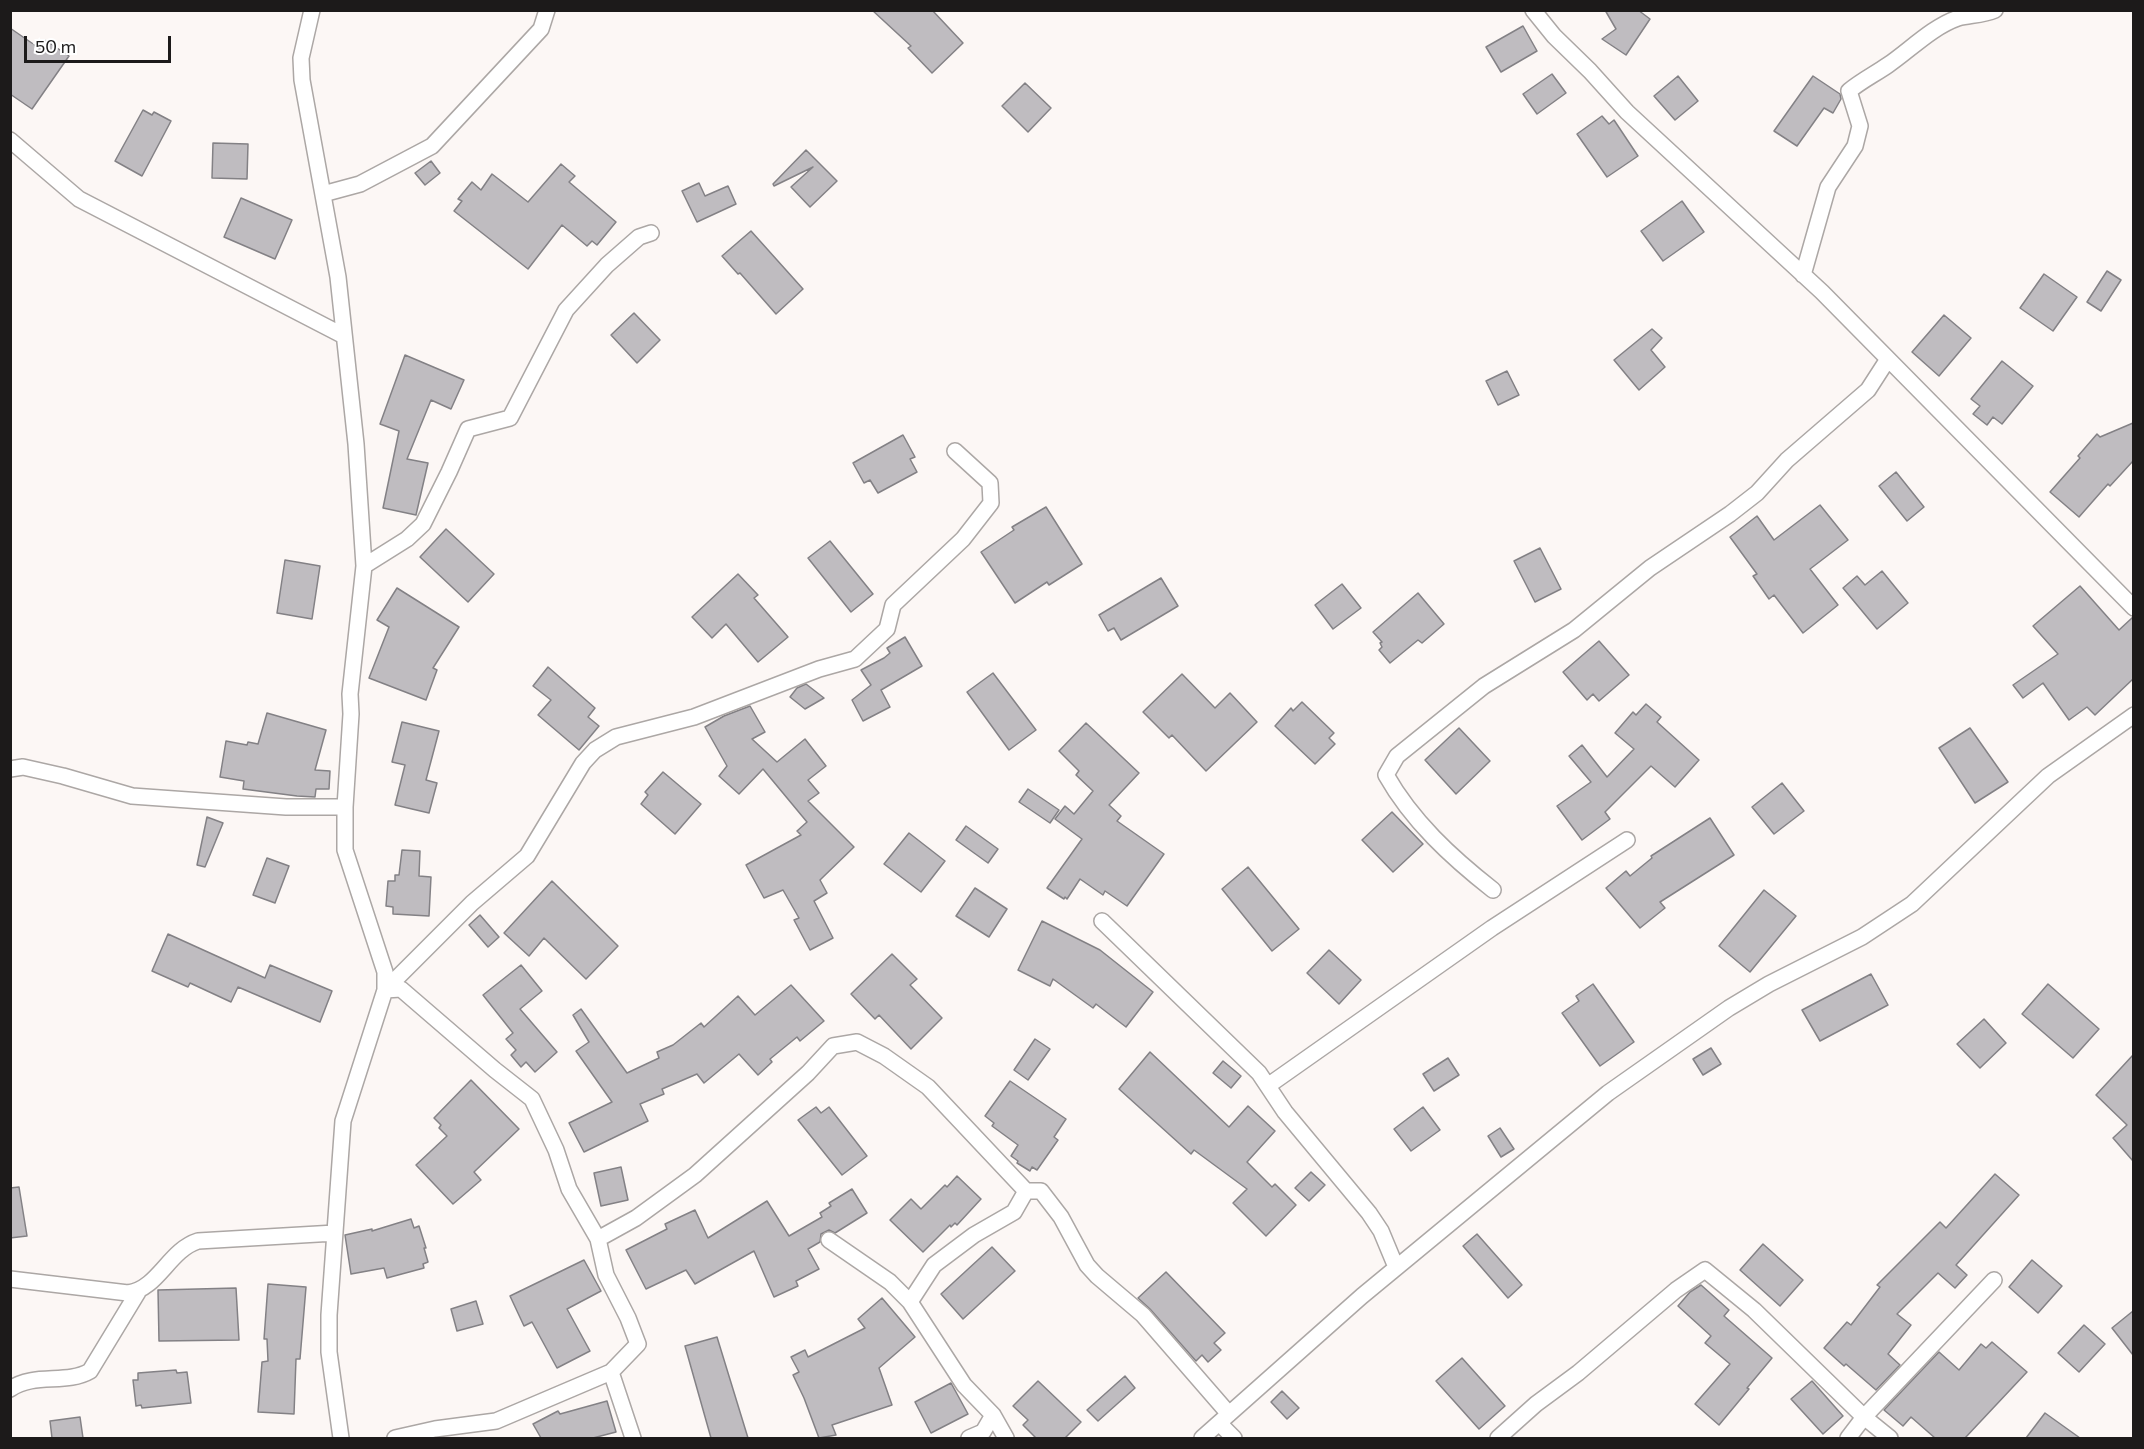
<!DOCTYPE html>
<html>
<head>
<meta charset="utf-8">
<style>
	body { margin:0 }
	#map { position:relative; width:2144px; height:1449px; overflow:hidden; background:#fcf7f5; font-family:Commissioner,sans-serif }
	canvas { display:block }
	.frame { position:absolute; inset:0; border:12px solid #1c1a1a; pointer-events:none }
	.scale { position:absolute; left:24px; top:36px; width:147px; height:27px; box-sizing:border-box; border:3px solid #1c1a1a; border-top:0; padding-left:8px; font-size:18px; line-height:21px; white-space:nowrap; color:#1c1a1a; -webkit-text-stroke:4px #fff; paint-order:stroke }
</style>
</head>
<body>
<div id="map">
<canvas width="2144" height="1449"></canvas>
<div class="frame"></div>
<div class="scale">50 m</div>
</div>
<script>
const g = document.querySelector('canvas').getContext('2d');
g.lineJoin = 'round';
function fillPath(path, color) { g.fillStyle = color; g.fill(path, 'evenodd'); }
function trace(path, color, width, dash) { g.strokeStyle = color; g.lineWidth = width; g.lineCap = dash ? 'butt' : 'round'; g.setLineDash(dash || []); g.stroke(path); }
const building = new Path2D(`
	M872 10H932L963 43 932 73 908 48 911 46Z
	M1605 10H1638L1650 19 1626 55 1602 39 1616 29Z
	M1523 26 1537 51 1501 72 1486 47Z
	M10 28 39 48 45 40 69 56 32 109 10 94Z
	M1552 74 1566 93 1537 114 1523 94Z
	M1678 76 1698 101 1675 120 1654 96Z
	M1813 76 1840 94 1841 99 1833 113 1824 108 1797 146 1774 131Z
	M1025 83 1051 108 1028 132 1002 106Z
	M143 110 152 115 154 112 171 121 142 176 115 161Z
	M1602 116 1609 124 1614 120 1638 156 1607 177 1577 134Z
	M213 143 248 144 247 179 212 178Z
	M806 150 837 181 810 207 791 187 813 167 774 186 773 184Z
	M431 161 440 173 425 185 415 173Z
	M561 164 575 176 569 182 616 222 597 245 592 241 587 246 562 225 528 269 454 211 462 201 458 199 472 182 481 190 492 174 528 202Z
	M699 183 705 196 728 186 736 204 697 222 682 191Z
	M241 198 292 220 275 259 224 237Z
	M1682 201 1704 232 1663 261 1641 231Z
	M751 231 803 289 776 314 740 273 738 274 722 256Z
	M2107 271 2121 280 2101 311 2087 302Z
	M2044 274 2077 297 2053 331 2020 308Z
	M634 313 660 340 637 363 611 335Z
	M1944 315 1971 338 1939 376 1912 352Z
	M1652 329 1662 338 1651 350 1665 367 1639 390 1614 360Z
	M405 355 464 380 451 409 431 400 407 459 428 463 416 515 383 508 399 431 380 424Z
	M2002 361 2033 386 2002 424 1993 417 1987 425 1973 414 1980 406 1971 399Z
	M1507 371 1519 395 1498 405 1486 381Z
	M2133 423V461L2110 486 2108 484 2079 517 2050 492 2080 458 2078 456 2097 434 2100 437Z
	M903 435 915 457 910 459 917 472 878 493 870 480 864 483 853 463Z
	M1896 472 1924 507 1907 521 1879 486Z
	M1820 505 1848 540 1810 569 1838 605 1803 633 1774 595 1769 599 1753 576 1757 574 1730 537 1757 516 1774 540Z
	M1046 507 1082 564 1049 585 1047 582 1015 603 981 552 1014 530 1012 527Z
	M446 529 494 574 468 602 420 557Z
	M830 541 873 594 851 612 808 558Z
	M1540 548 1561 589 1535 602 1514 561Z
	M285 560 320 566 312 619 277 613Z
	M1882 571 1908 603 1877 629 1843 588 1857 576 1865 585Z
	M738 574 758 595 754 598 788 637 758 662 726 624 712 638 692 617Z
	M1161 578 1178 606 1121 640 1114 628 1108 631 1099 615Z
	M1342 584 1361 608 1333 629 1315 605Z
	M2080 586 2119 630 2133 617V679L2095 715 2087 707 2069 720 2043 683 2023 698 2013 685 2058 654 2033 626Z
	M397 588 459 627 433 668 437 670 426 700 369 678 389 627 377 620Z
	M1418 593 1444 624 1422 643 1418 640 1390 663 1379 650 1382 647 1380 643 1382 642 1373 632Z
	M905 637 922 666 881 690 890 707 863 721 852 700 871 685 861 670 884 658 890 653 887 648Z
	M1599 641 1629 675 1599 701 1593 694 1587 700 1563 672Z
	M548 667 595 708 588 717 599 726 579 750 538 715 551 700 533 686Z
	M993 673 1036 730 1009 750 967 692Z
	M1182 674 1215 708 1230 693 1257 722 1206 771 1172 735 1169 738 1143 712Z
	M806 684 824 698 805 709 790 697 797 688Z
	M1302 702 1334 733 1329 738 1335 744 1315 764 1275 726 1291 708 1293 711Z
	M1646 704 1661 717 1657 722 1699 760 1675 787 1651 766 1605 812 1610 819 1582 840 1557 806 1591 782 1569 756 1582 745 1607 777 1634 749 1615 733 1633 712 1636 715Z
	M750 706 765 732 752 739 777 762 805 739 826 766 808 780 819 793 808 801 854 847 820 880 827 893 814 901 833 938 810 950 794 920 799 918 783 890 764 898 746 865 801 835 797 831 807 822 763 769 739 794 719 776 727 766 705 727 724 716Z
	M267 713 326 730 315 770 330 771 329 789H316L315 797 297 796 243 789 244 781 220 777 226 741 247 745 248 742 258 744Z
	M402 722 439 731 426 780 437 783 429 813 395 805 405 765 392 762Z
	M1086 723 1139 773 1109 805 1121 816 1117 821 1164 854 1127 906 1105 891 1103 895 1080 879 1067 899 1065 897 1064 899 1047 888 1082 839 1055 819 1065 806 1074 814 1093 791 1076 775 1079 771 1059 751Z
	M1459 728 1490 761 1456 794 1425 760Z
	M1970 728 2008 782 1975 803 1939 748Z
	M663 772 701 804 675 834 641 804 648 795 645 792Z
	M1782 783 1804 811 1774 834 1752 807Z
	M1028 789 1059 810 1050 823 1019 802Z
	M1392 812 1423 844 1393 872 1362 840Z
	M207 817 223 823 205 867 197 865Z
	M1710 818 1734 855 1660 902 1665 908 1640 928 1606 888 1626 871 1630 876 1652 858 1651 856Z
	M966 826 998 849 988 863 956 840Z
	M909 833 945 861 921 892 884 864Z
	M402 850 420 851 419 876 431 877 429 916 393 914V907L386 906 388 881H395V875H399Z
	M267 858 289 866 275 903 253 895Z
	M1248 867 1299 929 1272 951 1222 889Z
	M552 881 618 946 586 979 544 938 529 956 504 933Z
	M975 888 1007 909 989 937 956 916Z
	M1764 890 1796 916 1750 972 1719 946Z
	M480 915 499 937 488 947 469 925Z
	M1042 921 1100 950 1153 992 1126 1027 1096 1004 1093 1008 1053 979 1050 986 1018 970Z
	M168 934 265 978 270 965 332 991 320 1022 238 987 231 1002 190 983 188 987 152 971Z
	M1329 950 1361 980 1339 1004 1307 973Z
	M892 954 917 979 910 985 942 1018 911 1049 879 1015 875 1019 851 994Z
	M521 965 542 991 520 1009 557 1052 535 1072 526 1062 521 1067 511 1055 516 1050 506 1039 513 1033 483 995Z
	M1871 974 1888 1005 1820 1041 1802 1010Z
	M1593 984 1634 1042 1600 1066 1562 1013 1579 1001 1576 996Z
	M2048 984 2099 1029 2073 1058 2022 1014Z
	M791 985 824 1021 800 1041 797 1037 770 1059 772 1062 758 1075 739 1054 704 1083 697 1074 662 1089 664 1094 640 1104 648 1121 584 1152 569 1123 612 1102 576 1051 589 1042 573 1015 581 1009 627 1073 659 1058 657 1052 673 1045 701 1023 704 1027 738 996 755 1015Z
	M1984 1019 2006 1043 1980 1068 1957 1044Z
	M1035 1039 1050 1049 1028 1080 1014 1070Z
	M1711 1048 1721 1064 1703 1075 1693 1059Z
	M1150 1052 1229 1127 1248 1106 1275 1131 1247 1162 1272 1187 1275 1184 1296 1205 1266 1236 1233 1203 1247 1189 1194 1150 1191 1154 1119 1089Z
	M2133 1055V1161L2113 1138 2127 1125 2096 1095Z
	M1448 1058 1459 1075 1434 1091 1423 1074Z
	M1223 1061 1241 1076 1231 1088 1213 1073Z
	M471 1080 519 1129 474 1172 481 1180 453 1204 416 1165 447 1136 439 1128 441 1125 434 1118Z
	M1010 1081 1066 1119 1054 1137 1058 1140 1037 1170 1032 1167 1030 1171 1017 1163 1018 1161 1011 1156 1018 1145 992 1126 994 1123 985 1116Z
	M816 1107 821 1113 829 1107 867 1156 842 1175 798 1120Z
	M1423 1107 1440 1130 1411 1151 1394 1129Z
	M1500 1128 1514 1149 1501 1157 1488 1136Z
	M621 1167 628 1200 601 1206 594 1173Z
	M1311 1172 1325 1185 1309 1201 1295 1188Z
	M1995 1174 2019 1195 1956 1265 1967 1275 1955 1288 1938 1273 1897 1314 1911 1325 1888 1354 1900 1365 1876 1390 1846 1364 1844 1366 1824 1348 1847 1322 1851 1325 1880 1287 1877 1285 1940 1222 1946 1228Z
	M957 1176 981 1199 957 1225 955 1223 951 1227 950 1225 923 1252 890 1220 911 1199 921 1209 945 1185 947 1187Z
	M19 1187 27 1236 10 1238V1188Z
	M852 1189 867 1213 835 1233 829 1230 821 1234 820 1242 808 1249 819 1269 796 1281 798 1286 774 1297 754 1251 695 1284 686 1270 646 1289 626 1250 667 1229 665 1224 695 1210 708 1238 767 1201 789 1236 822 1217 820 1213 831 1206 829 1203Z
	M411 1219 414 1228 419 1226 426 1248H424L428 1262 423 1264 424 1268 387 1278 384 1268 351 1274 345 1235 372 1229V1231Z
	M1477 1234 1522 1285 1508 1298 1463 1246Z
	M1763 1244 1803 1280 1780 1306 1740 1270Z
	M992 1247 1015 1271 963 1319 941 1294Z
	M584 1260 601 1291 567 1309 590 1351 557 1368 532 1322 524 1326 510 1296Z
	M2032 1260 2062 1286 2038 1313 2009 1287Z
	M1166 1272 1225 1333 1214 1343 1221 1350 1208 1362 1202 1355 1196 1361 1150 1309 1138 1298Z
	M268 1284 306 1287 300 1359H296L294 1414 258 1412 262 1362 268 1361 267 1339H264Z
	M1701 1285 1729 1310 1724 1316 1772 1358 1747 1388 1749 1389 1719 1425 1695 1404 1730 1364 1705 1343 1711 1336 1678 1306 1690 1292Z
	M236 1288 239 1340 159 1341 158 1290Z
	M882 1298 915 1337 879 1368 892 1405 832 1425 836 1435 819 1438 804 1398 793 1375 799 1372 791 1357 805 1350 808 1357 865 1328 858 1319Z
	M476 1301 483 1324 457 1331 451 1309Z
	M2133 1311V1355L2112 1328Z
	M2084 1325 2105 1344 2079 1372 2058 1353Z
	M717 1337 748 1438H711L685 1346Z
	M1992 1342 2027 1372 1965 1438H1935L1911 1417 1903 1426 1884 1410 1939 1352 1959 1370 1981 1344 1986 1348Z
	M1462 1358 1505 1406 1479 1429 1436 1381Z
	M176 1370 177 1373 187 1372 191 1403 142 1408 141 1405 136 1406 133 1380H138V1373Z
	M1125 1376 1135 1388 1098 1421 1087 1410Z
	M1038 1381 1081 1422 1065 1438H1036L1023 1425 1028 1420 1013 1406Z
	M1812 1381 1843 1416 1823 1434 1791 1399Z
	M951 1383 968 1414 931 1433 915 1402Z
	M1282 1391 1299 1408 1287 1419 1271 1402Z
	M607 1401 616 1432 593 1438H541L533 1424 558 1411 560 1414Z
	M2045 1413 2080 1438H2026Z
	M80 1417 83 1438H52L50 1421Z`);
fillPath(building, '#bfbcc0');
trace(building, '#838185', 1.5);
const street = new Path2D(`
	M312 10 301 58 302 80 338 277 356 444 364 566 350 694 351 714 345 807V850L385 972V990L343 1121 329 1315V1352L341 1438
	M1533 10 1554 36 1590 71 1627 112 1822 292 2134 608
	M10 140 79 199 344 336
	M323 194 360 184 432 146 541 29 547 10
	M1803 275 1828 187 1855 146 1860 126 1849 91C1861 81 1875 74 1888 65 1910 50 1932 27 1958 18 1970 15 1983 15 1995 10
	M364 566 407 539 423 524 449 472 468 429 510 418 566 310 607 265 639 237 651 233
	M10 769 23 767 63 776 132 796 286 807H345
	M1493 890C1451 857 1412 821 1386 775L1397 756 1484 686 1574 630 1650 568 1730 514 1757 493 1787 460 1868 390 1888 359
	M1102 921 1259 1073 1285 1112 1369 1213 1381 1231 1396 1267
	M385 990 472 903 527 856 583 763 595 750 616 737 694 717 819 669 855 659 887 629 893 605 963 539 991 503 990 483 955 451
	M385 990 401 989 495 1070 532 1099 556 1150 569 1189 598 1239
	M1269 1085 1492 928 1627 840
	M829 1240 890 1282 910 1302
	M10 1279 128 1293C158 1289 169 1250 198 1241L335 1233
	M611 1372 633 1438
	M10 1389C35 1372 66 1385 90 1371L138 1292
	M1219 1423 1234 1438
	M395 1438 435 1429 496 1421 611 1372 638 1344 628 1318 606 1275 598 1239 636 1218 695 1175 808 1073 833 1046 857 1042 884 1056 928 1087 1026 1191H1041L1061 1217 1087 1265 1097 1276 1143 1315 1229 1414
	M969 1438 983 1432 993 1415
	M1006 1438 993 1415 964 1385 910 1302 934 1265 974 1235 1014 1212 1026 1191
	M1202 1438 1362 1296 1608 1093 1729 1008 1769 984 1862 937 1912 904 2048 776 2134 715
	M1498 1438 1536 1404 1578 1373 1676 1290 1705 1270 1754 1310 1864 1417 1994 1280
	M1848 1438 1864 1417 1890 1438`);
trace(street, '#aca7a5', 18);
trace(street, '#fff', 15);
</script>
</body>
</html>
